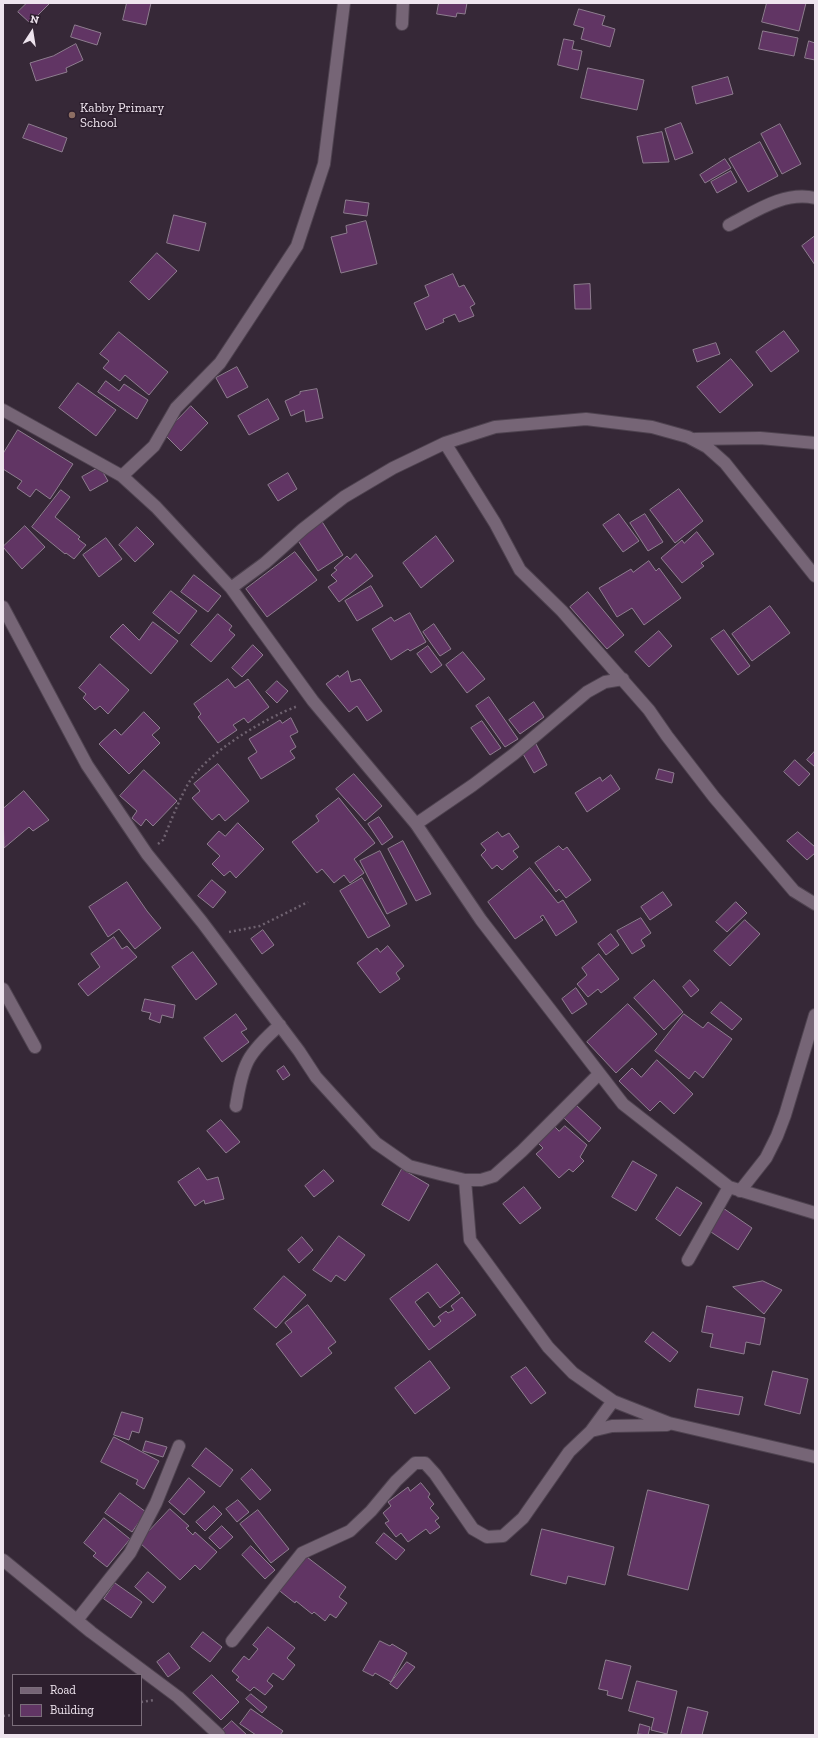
<!DOCTYPE html>
<html>
<head>
<meta charset="utf-8">
<style>
	body { margin:0 }
	#map { position:relative; width:818px; height:1738px; overflow:hidden; background:#362837; font-family:"Zilla Slab",serif }
	canvas { display:block }
	.frame { position:absolute; inset:0; border:4px solid #eee4ee; pointer-events:none }
	.legend { position:absolute; left:12px; top:1674px; width:130px; height:52px; box-sizing:border-box; background:#2c1e2d; border:1px solid #7a6d7a; margin:0; padding:5px 7px; list-style:none; font-size:12px; color:#eee4ee }
	.legend li { display:flex; align-items:center; gap:8px; height:20px }
	.legend b { width:20px; border:1px solid #7a6d7a }
	.north { position:absolute; left:12px; top:12px; width:40px; height:40px; -webkit-text-stroke:3px #2c1e2d; paint-order:stroke; rotate:12deg; font-size:11px; font-weight:700; line-height:16px; text-align:center; color:#eee4ee }
	.north::after { content:''; display:block; margin:auto; width:14px; height:18px; background:#eee4ee; clip-path:polygon(50% 0,100% 100%,50% 72%,0 100%) }
</style>
</head>
<body>
<div id="map">
<canvas width="818" height="1738"></canvas>
<div class="frame"></div>
<ul class="legend">
<li><b style="height:5px;background:#766576"></b>Road</li>
<li><b style="height:11px;background:#613564"></b>Building</li>
</ul>
<div class="north">N</div>
</div>
<script>
const g = document.querySelector('canvas').getContext('2d');
g.lineJoin = 'round';
function fillPath(path, color) { g.fillStyle = color; g.fill(path, 'evenodd'); }
function trace(path, color, width, dash) { g.strokeStyle = color; g.lineWidth = width; g.lineCap = dash ? 'butt' : 'round'; g.setLineDash(dash || []); g.stroke(path); }
function label(font, color, halo, rows, align = 'center') {
  g.font = font + ' "Zilla Slab",serif'; g.lineWidth = 3; g.setLineDash([]); g.textBaseline = 'middle'; g.strokeStyle = halo; g.fillStyle = color; for (const [text, x, y, turn = 0] of rows) {
    g.save(); g.translate(x, y); g.rotate((+turn || 0) * Math.PI / 180); g.textAlign = isNaN(turn) ? turn : align; if (halo) g.strokeText(text, 0, 0); g.fillText(text, 0, 0); g.restore();
  }
}
const building = new Path2D(`
	M27 3H50L30 23 18 12Z
	M127 3H151L146 25 123 20Z
	M439 3H467L465 14 457 13 456 17 437 14Z
	M767 3H806L799 31 762 22Z
	M579 9 605 16 602 25 615 29 610 47 581 39 584 28 574 25Z
	M75 25 101 33 97 45 71 37Z
	M763 31 798 38 794 56 759 49Z
	M564 39 574 41 572 49 582 51 578 70 558 65Z
	M809 41 815 43V60L805 58Z
	M76 44 83 60 66 68 67 72 36 81 30 63 53 56Z
	M588 68 644 80 637 110 581 98Z
	M728 77 733 94 696 104 692 87Z
	M681 123 693 153 675 160 665 129Z
	M29 124 67 138 62 152 23 138Z
	M780 124 801 164 782 174 761 134Z
	M662 132 669 162 643 163 637 137Z
	M760 142 778 176 748 192 729 159Z
	M725 159 731 168 705 183 700 175Z
	M731 171 737 182 717 193 711 182Z
	M346 200 369 203 367 216 344 213Z
	M174 215 206 223 199 251 167 243Z
	M366 221 377 264 341 273 331 237 347 233 346 226Z
	M815 236V265L802 246Z
	M157 253 177 271 149 300 130 282Z
	M453 274 459 287 464 285 475 304 470 307 474 316 459 322 455 314 443 319 444 322 426 330 414 303 429 296 425 286Z
	M590 284 591 309H575L574 285Z
	M784 331 799 351 771 372 756 352Z
	M119 332 168 372 149 395 125 375 120 381 103 368 109 361 100 354Z
	M716 343 720 354 697 362 693 350Z
	M731 359 753 385 720 413 697 387Z
	M237 367 248 387 227 398 216 378Z
	M106 381 119 391 124 384 148 400 137 419 98 392Z
	M78 383 116 410 96 436 59 408Z
	M317 389 323 418 306 422 304 410 291 416 285 401 300 394V392Z
	M268 399 279 419 249 435 238 416Z
	M191 406 208 423 181 451 164 434Z
	M18 430 73 464 50 499 36 489 30 497 17 488 22 481 3 469V454Z
	M100 467 108 481 90 491 82 477Z
	M288 473 297 489 278 501 268 485Z
	M679 489 703 521 675 543 650 510Z
	M61 490 70 497 55 517 80 537 78 539 86 545 74 559 66 553 65 554 32 527Z
	M619 514 639 541 623 552 603 525Z
	M645 514 663 542 648 551 630 523Z
	M321 520 343 555 318 571 295 536Z
	M25 526 45 547 22 569 3 547Z
	M137 527 154 544 135 562 119 545Z
	M697 532 714 554 701 563 704 566 682 583 661 558 682 540 684 543Z
	M436 536 454 561 421 588 403 563Z
	M106 538 122 559 99 577 83 555Z
	M295 552 317 580 267 617 246 589Z
	M356 554 373 576 339 602 328 587 337 581 331 575 337 570 334 568 347 556 350 559Z
	M649 561 656 571 659 568 681 598 644 625 632 608 617 617 599 588 631 569 633 572Z
	M194 575 221 596 208 612 181 592Z
	M371 586 383 606 357 621 345 601Z
	M171 591 197 611 179 634 153 613Z
	M588 592 624 635 607 649 570 607Z
	M770 606 790 633 752 661 732 634Z
	M410 613 426 642 410 651 408 649 391 660 372 629 391 617 394 621Z
	M218 614 232 626 229 630 235 635 211 662 191 645Z
	M153 622 178 641 151 674 110 637 123 624 139 640Z
	M434 624 451 649 440 656 423 632Z
	M724 630 750 666 738 675 711 639Z
	M659 631 672 646 649 667 635 652Z
	M253 645 263 655 242 677 232 668Z
	M428 646 442 665 431 673 417 654Z
	M463 652 485 679 467 693 446 665Z
	M100 664 129 690 108 714 100 706 95 710 83 698 86 694 79 688Z
	M348 671 351 682 360 679 382 711 367 721 357 706 349 712 326 684 338 675 339 677Z
	M228 679 235 688 248 679 269 707 248 723 244 718 233 725 237 730 218 743 198 717 201 714 194 704Z
	M277 681 288 691 277 703 266 692Z
	M489 697 518 739 505 747 476 706Z
	M534 702 544 717 520 734 509 720Z
	M144 712 160 728 152 735 160 743 129 774 99 744 115 729 121 735Z
	M291 718 298 732 290 736 296 747 290 751 295 758 261 779 248 758 257 752 249 739 280 720 282 723Z
	M482 721 501 748 490 755 471 728Z
	M536 744 547 765 534 773 522 752Z
	M815 751V767L807 760Z
	M795 760 810 774 799 786 784 772Z
	M218 764 249 801 225 821 219 814 212 820 192 798 200 791 194 784Z
	M659 769 674 773 672 783 656 779Z
	M144 770 177 801 153 826 146 819 141 826 132 818 137 811 120 796Z
	M354 774 382 806 365 821 336 789Z
	M611 775 620 789 587 812 575 793 600 777 602 781Z
	M24 791 49 820 33 831 29 827 4 848 3 809Z
	M339 798 375 843 354 859 364 873 350 883 344 875 334 883 322 869 317 873 292 842 319 821 316 816Z
	M379 817 393 837 382 845 368 824Z
	M238 823 264 849 236 878 230 871 224 876 212 864 220 856 207 844 219 831 225 836Z
	M498 832 502 837 509 833 519 847 513 851 518 857 502 870 497 865 492 869 481 855 486 850 481 844Z
	M798 832 815 847V853L807 860 787 841Z
	M403 841 431 894 416 901 388 849Z
	M559 846 563 850 567 847 591 880 566 898 559 889 556 892 535 863Z
	M380 851 407 904 387 914 360 861Z
	M530 868 558 903 563 900 577 922 556 936 543 915 540 917 543 920 515 939 488 902Z
	M362 878 390 926 368 938 340 891Z
	M212 880 226 892 213 908 198 896Z
	M127 882 147 911 161 928 135 949 119 929 108 937 89 907Z
	M663 892 672 905 650 920 641 907Z
	M736 902 747 913 727 932 716 922Z
	M641 918 651 933 641 940 645 946 632 954 617 931Z
	M745 920 760 934 730 966 714 951Z
	M263 930 274 945 262 954 251 939Z
	M611 934 619 945 606 955 598 944Z
	M114 937 122 949 127 946 137 957 88 996 78 984 100 967 91 954Z
	M388 946 404 966 396 973 400 979 380 993 357 963 377 948 380 952Z
	M193 952 217 984 196 1000 172 967Z
	M599 954 619 979 601 993 598 989 588 997 577 984 587 975 582 968Z
	M654 980 683 1012 664 1030 634 998Z
	M690 980 699 990 691 997 683 987Z
	M576 988 587 1004 572 1014 562 999Z
	M145 999 175 1005 173 1018 162 1015 160 1023 149 1019 151 1013 142 1011Z
	M721 1002 742 1019 732 1030 711 1013Z
	M628 1004 657 1034 616 1073 587 1042Z
	M236 1014 247 1029 241 1032 249 1042 222 1062 204 1038Z
	M684 1014 703 1028 708 1022 732 1039 703 1078 695 1071 689 1079 655 1051Z
	M657 1060 693 1094 674 1114 660 1101 650 1111 619 1081 632 1068 641 1077Z
	M284 1066 290 1075 283 1080 277 1071Z
	M576 1105 601 1128 589 1142 564 1118Z
	M221 1120 240 1142 226 1153 207 1131Z
	M565 1126 587 1145 580 1157 584 1161 573 1172 569 1169 559 1178 536 1154 543 1148 538 1143 555 1127 559 1131Z
	M633 1161 657 1175 636 1211 612 1197Z
	M199 1168 207 1180 218 1177 224 1199 205 1204 204 1200 195 1206 178 1182Z
	M402 1169 429 1185 409 1221 382 1205Z
	M324 1170 334 1181 314 1197 305 1186Z
	M524 1187 541 1208 520 1224 503 1204Z
	M677 1187 702 1203 680 1236 656 1219Z
	M723 1208 752 1228 738 1250 708 1230Z
	M339 1236 365 1255 345 1281 336 1275 331 1282 313 1270Z
	M302 1237 313 1250 299 1263 288 1250Z
	M437 1264 460 1293 440 1308 428 1292 415 1302 434 1327 441 1321 438 1317 446 1311 448 1313 454 1310 451 1306 462 1297 476 1315 429 1350 390 1299Z
	M284 1276 306 1295 276 1328 254 1309Z
	M763 1281 782 1290 764 1314 733 1287Z
	M308 1305 336 1342 328 1348 332 1353 301 1377 276 1344 292 1332 285 1323Z
	M707 1306 765 1318 760 1345 746 1342 744 1354 710 1347 713 1334 702 1332Z
	M653 1332 678 1352 670 1362 645 1342Z
	M430 1361 450 1388 415 1414 395 1388Z
	M526 1367 546 1393 531 1404 511 1377Z
	M773 1371 808 1379 800 1414 765 1405Z
	M698 1389 743 1397 739 1415 695 1407Z
	M122 1412 143 1418 139 1433 132 1431 129 1440 114 1435Z
	M114 1437 159 1461 144 1489 136 1484 138 1480 101 1462Z
	M146 1441 167 1447 163 1457 143 1451Z
	M206 1448 233 1470 220 1487 192 1466Z
	M252 1469 271 1490 260 1500 241 1479Z
	M189 1478 205 1492 184 1515 169 1502Z
	M421 1483 430 1494 428 1497 434 1504 430 1508 439 1518 435 1521 440 1527 430 1534 426 1529 408 1542 401 1533 396 1537 385 1523 389 1521 383 1513 391 1506 388 1502 408 1487 410 1491Z
	M648 1490 709 1505 688 1590 628 1575Z
	M120 1493 146 1512 132 1532 105 1513Z
	M238 1500 249 1512 237 1522 226 1509Z
	M214 1506 222 1514 205 1531 196 1522Z
	M170 1509 189 1526 186 1528 193 1535 195 1532 217 1552 200 1570 195 1565 180 1580 139 1542Z
	M258 1510 289 1549 271 1563 240 1524Z
	M104 1518 130 1539 107 1567 93 1556 96 1553 84 1543Z
	M222 1526 233 1537 220 1549 209 1538Z
	M542 1529 614 1547 605 1585 568 1576 566 1584 531 1575Z
	M384 1533 405 1550 396 1560 376 1543Z
	M251 1546 275 1570 265 1579 242 1555Z
	M303 1554 346 1587 339 1597 347 1603 336 1618 330 1614 325 1621 314 1612 312 1614 296 1601 295 1603 276 1588Z
	M148 1572 166 1587 153 1603 135 1587Z
	M115 1583 142 1602 131 1618 104 1599Z
	M268 1627 295 1648 287 1658 295 1665 283 1680 273 1673 267 1681 273 1686 265 1695 254 1687 250 1691 236 1680 239 1677 232 1671 244 1656 249 1660 258 1649 253 1645Z
	M203 1632 222 1647 210 1662 191 1647Z
	M380 1641 390 1646 392 1644 407 1653 391 1682 375 1673 373 1676 363 1671Z
	M169 1653 180 1668 168 1677 157 1662Z
	M606 1660 631 1666 622 1699 607 1695 608 1691 599 1689Z
	M407 1662 415 1667 397 1689 390 1684Z
	M212 1675 239 1702 221 1720 193 1693Z
	M637 1681 677 1691 667 1734 651 1730 654 1718 629 1711Z
	M251 1694 267 1707 262 1713 246 1699Z
	M688 1707 708 1712 702 1735H681Z
	M251 1709 283 1731 280 1735H256L240 1724Z
	M232 1721 247 1735H221L219 1733Z
	M640 1724 650 1727 648 1735 638 1734Z`);
fillPath(building, '#613564');
trace(building, '#8e7d8f', 1);
const street = new Path2D(`
	M402 24 403 3
	M729 225C756 211 784 191 815 198
	M3 410 122 476 156 507 231 588 313 701 416 824 481 920 623 1104 729 1187 815 1213
	M695 439 760 438 815 443
	M445 443 495 523 520 570 562 611 649 710 667 736 714 797 794 891 815 904
	M122 476 154 446 176 408 220 363 297 246 324 164 344 3
	M231 588 265 563 303 529 344 497 393 468 445 443 495 427 586 419 652 427 688 437 707 447 725 463 815 576
	M3 607 87 765 147 854 202 922 299 1051 316 1077 376 1143 409 1166 440 1174 465 1180H481L494 1176 522 1151 599 1074
	M416 824 473 785 514 754 587 692 605 682 623 679
	M3 989 35 1047
	M236 1106C243 1063 247 1054 280 1025
	M465 1180 470 1240 548 1347 573 1373 613 1401 669 1423 815 1457
	M740 1191 766 1158 777 1136 785 1115 815 1015
	M688 1260 729 1187
	M591 1431 612 1426 667 1425
	M3 1560 91 1632 178 1697 219 1735
	M77 1620 130 1553 156 1503 179 1446
	M232 1641 302 1553 350 1531 371 1511 396 1481 415 1463H425L435 1474 473 1529 487 1537 503 1536 523 1518 569 1452 591 1431 613 1401`);
trace(street, '#4f4350', 14);
trace(new Path2D(`
	M158 844 163 840C171 821 178 802 188 784 206 753 265 718 298 706
	M229 932 260 926 308 902
	M141 1702 154 1700
	M3 1716 13 1715`), '#6f6270', 2.5, [2, 3]);
trace(street, '#766576', 12);
for (const [x, y, r, color] of [
	[72,115,4,"#8d6e63"]
]) { const dot = new Path2D(); dot.arc(x, y, r, 0, 2 * Math.PI); g.fillStyle = color; g.fill(dot); trace(dot, '#2c1e2d', 1.5); }
label('13px', '#eee4ee', '#2c1e2d', [
	["Kabby Primary",80,108],
	["School",80,123]
], 'left');
</script>
</body>
</html>
